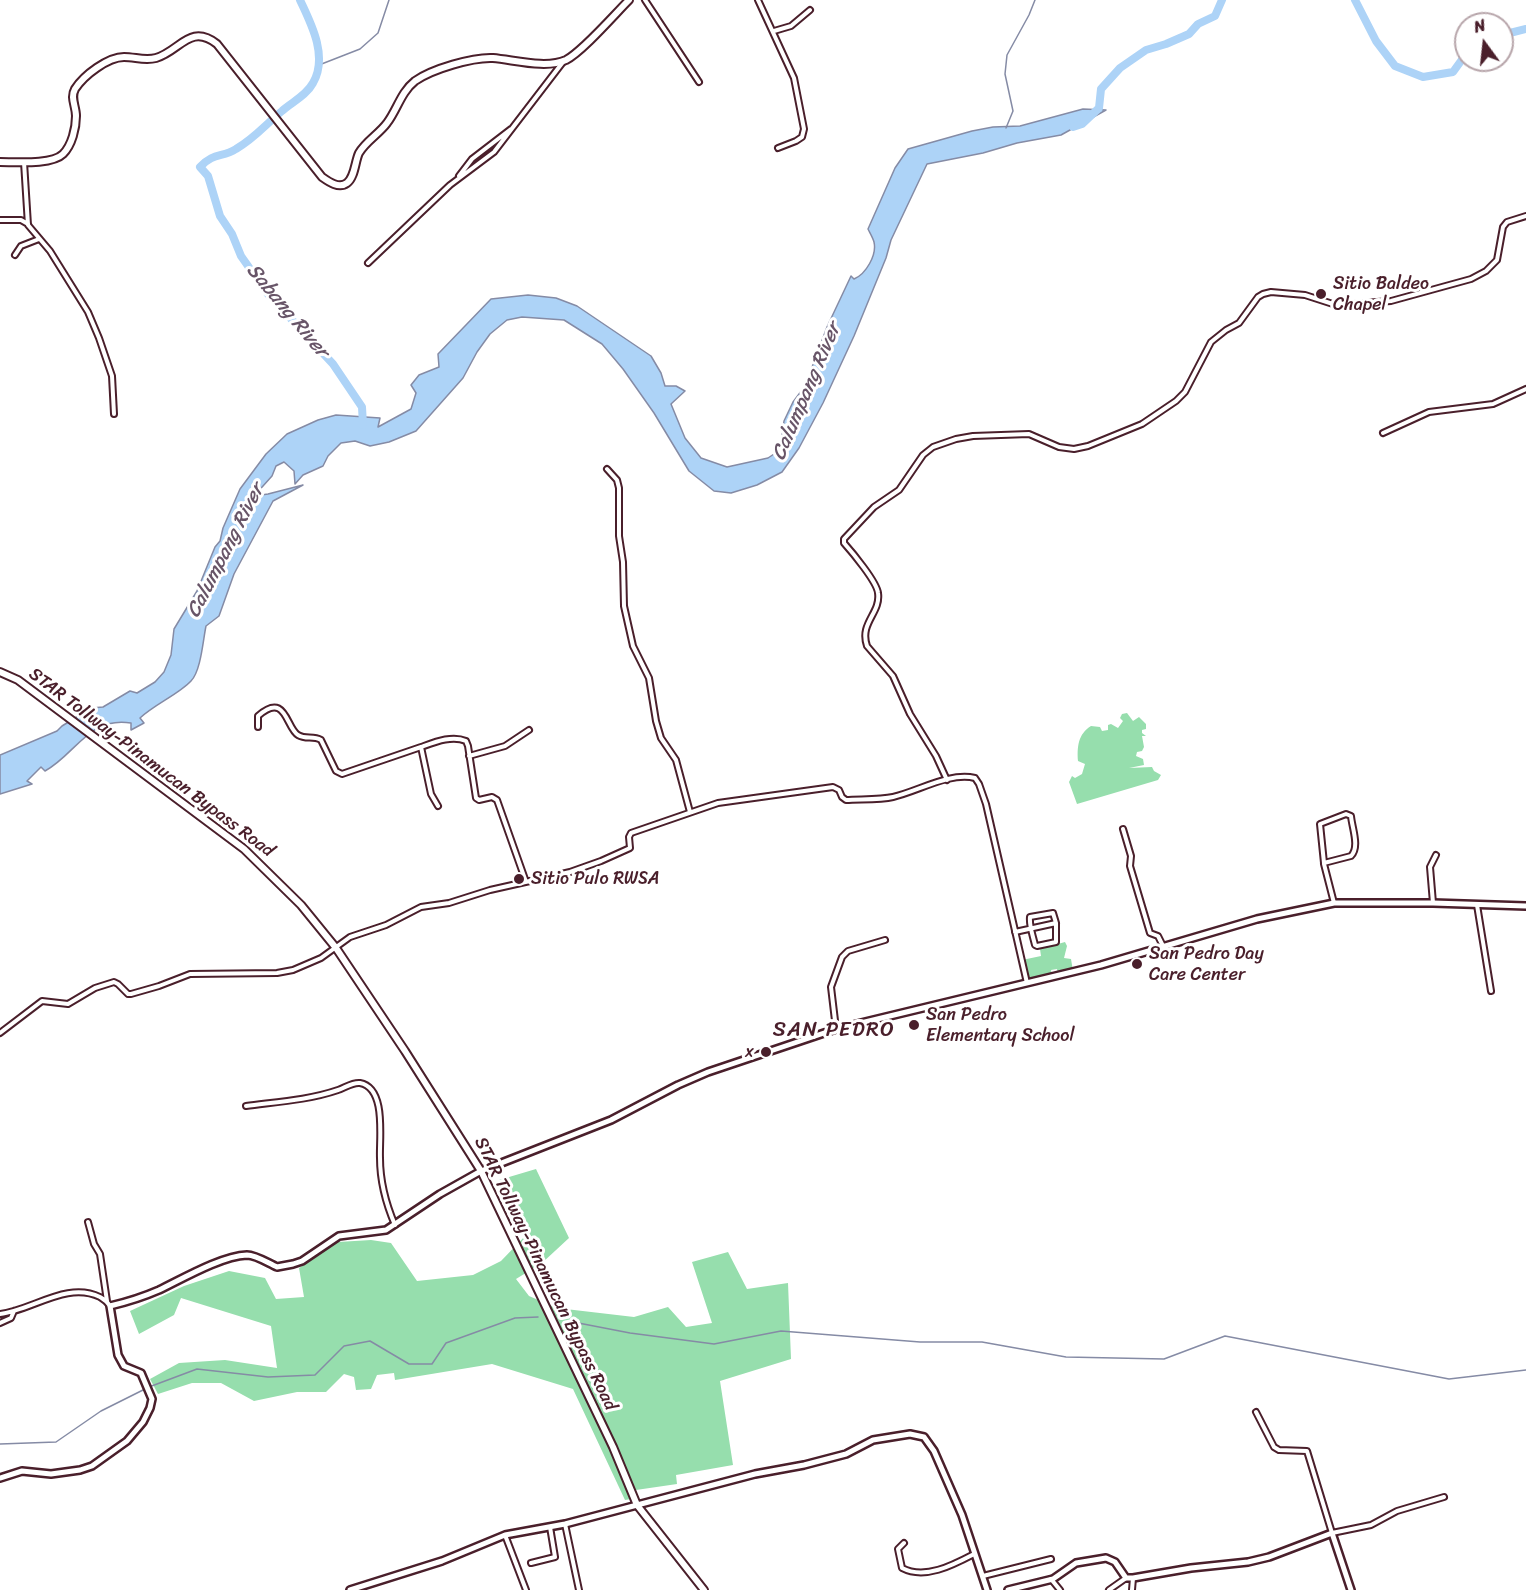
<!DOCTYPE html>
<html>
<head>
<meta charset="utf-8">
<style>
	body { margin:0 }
	#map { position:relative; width:1526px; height:1590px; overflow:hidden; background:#fff; font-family:Sriracha,sans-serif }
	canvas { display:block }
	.north { position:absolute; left:1454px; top:12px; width:60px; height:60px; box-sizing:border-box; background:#fff; border:2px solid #b7a5aa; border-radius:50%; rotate:345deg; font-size:16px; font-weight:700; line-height:24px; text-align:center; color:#4a1f2b }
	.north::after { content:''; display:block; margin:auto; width:21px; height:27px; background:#4a1f2b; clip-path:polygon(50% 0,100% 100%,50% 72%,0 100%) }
</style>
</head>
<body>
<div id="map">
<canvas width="1526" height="1590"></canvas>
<div class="north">N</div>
</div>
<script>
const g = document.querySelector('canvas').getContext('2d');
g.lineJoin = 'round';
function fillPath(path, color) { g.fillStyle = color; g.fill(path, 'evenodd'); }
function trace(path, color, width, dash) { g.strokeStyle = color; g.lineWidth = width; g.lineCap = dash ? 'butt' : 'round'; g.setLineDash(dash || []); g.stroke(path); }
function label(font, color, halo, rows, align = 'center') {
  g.font = font + ' Sriracha,sans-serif'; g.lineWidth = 6; g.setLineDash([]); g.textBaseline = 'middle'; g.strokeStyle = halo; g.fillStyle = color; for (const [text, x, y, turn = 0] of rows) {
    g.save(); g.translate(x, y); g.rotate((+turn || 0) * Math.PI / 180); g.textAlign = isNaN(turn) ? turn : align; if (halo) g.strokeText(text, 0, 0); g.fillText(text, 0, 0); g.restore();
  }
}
fillPath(new Path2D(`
	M1127 713 1133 721 1139 717 1146 724V729L1142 730V733L1146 736H1142L1144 747 1142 751 1137 752 1136 756 1143 759 1144 765 1129 768 1152 767 1154 771 1161 775 1158 780 1077 804 1069 782 1072 776 1075 778 1082 774 1085 764 1078 761C1077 747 1078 734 1091 726L1100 727 1102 731 1108 730V725L1111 724 1118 728 1123 721 1120 718 1122 714Z
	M1065 942 1067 946 1064 958 1071 959 1073 971 1058 974 1057 969 1051 970 1052 975 1027 981 1022 960 1041 956 1040 949Z
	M536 1169 569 1238 542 1263 516 1279 529 1296 557 1308 634 1317 668 1307 686 1327 712 1323 692 1262 728 1252 747 1289 788 1283 791 1359 720 1381 733 1465 676 1475 677 1484 636 1490 637 1498 625 1500 573 1389 492 1364 395 1380 394 1373 377 1375 371 1389 356 1390 354 1377 344 1374 326 1392H297L254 1401 221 1383H192L158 1394 150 1379 179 1363 225 1360 277 1368 271 1326 181 1298 174 1315 139 1334 130 1311 184 1286 229 1271 265 1278 276 1299 304 1297 299 1268 338 1242 371 1240 391 1243 417 1281 473 1275 501 1261 528 1233 499 1180Z`), '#96dead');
const water = new Path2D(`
	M1083 109 1106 110 1061 135 1017 143 983 153 927 164 891 240 886 258 854 336 823 403 799 448 782 472 757 485 731 493 714 491 689 471 654 413 623 369 602 344 564 320 522 317 507 320 490 334 477 352 463 378 416 431 389 442 370 446 355 441 341 443 328 456 323 466 303 475 295 484 294 471 284 462 276 466 272 476 254 496 268 494 303 485 273 501 234 574 219 616 206 626C203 640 201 671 191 681 179 694 155 704 140 718L144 723 131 730V723C89 716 76 754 45 771L41 767 27 781 32 784 0 794V755L57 731 62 726 91 708 103 707 130 691 137 693 155 682 164 672 171 655 174 629 197 591 215 547 220 541 223 528 240 489 266 454 287 434 318 420 336 415 380 418 378 427 411 409 416 393 411 385 419 375 439 367 438 354 491 299 528 295 556 298 577 306 651 356 661 373 665 386H676L685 391 671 404 685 438 701 458 727 467 768 458 780 450 784 421 793 402 805 386 827 327 851 276 854 279C866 274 877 255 874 242 873 238 870 233 868 229L895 168 908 149 972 131 993 127 1020 126Z`);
fillPath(water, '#add3f7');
trace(water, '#858ba5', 1.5);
trace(new Path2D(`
	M319 65 360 49 378 33 389 0
	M1006 128 1013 111 1005 74 1007 55 1029 15 1035 0
	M568 1321 630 1333 714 1344 781 1331 920 1342H982L1066 1357 1164 1359 1225 1336 1449 1379 1526 1370
	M149 1387 197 1369 268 1377 315 1375 344 1346 370 1341 409 1364H432L446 1343 515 1318 538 1317
	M0 1444 56 1442 101 1411 145 1389`), '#858ba5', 1.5);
trace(new Path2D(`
	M300 0C312 25 328 57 313 83 306 96 292 102 282 111 266 124 255 138 236 149 222 158 214 152 200 167L208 176 220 216 232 234 241 256 267 293 333 364 362 407 363 425
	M1355 0 1376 41 1395 66 1423 77 1453 72 1466 54
	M1502 35 1526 29
	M1073 127 1082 124 1099 108 1101 89 1120 68 1146 50 1166 44 1189 34 1198 24 1215 16 1222 0`), '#add3f7', 8);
const street = new Path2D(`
	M645 0 699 82
	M758 0 794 78 804 129 802 137 796 141 778 148
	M774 31 791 26 810 10
	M24 162 28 225 50 251 88 312 99 338 112 376 114 414
	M459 176 472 159 511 129
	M0 220H21L28 224
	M15 255 21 246 39 239
	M368 263 450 185 494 152 563 62
	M1383 433 1429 412 1493 404 1526 389
	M607 469 617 480 619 488V536L623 562 624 606 633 646 649 678 656 721 661 738 676 760 690 812
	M258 727V716C286 691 286 728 298 735 306 740 313 735 321 740L336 771 342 774 421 747
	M469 756 505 746 529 730
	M947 780 936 756 910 714 893 676 867 646C859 623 881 613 878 593 877 582 852 552 844 543V539L874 507 899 490 923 455 933 447 956 439 973 436 1029 434 1059 447 1074 449 1088 446 1142 424 1176 401 1185 392 1211 342 1226 330 1239 323 1258 297 1263 294 1271 292 1305 295 1336 305 1391 301 1471 279 1486 271 1497 260 1503 227 1507 222 1526 216
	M438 806 431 794 421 747C435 742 452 735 466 741L468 746 476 798 479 800 492 797 497 800 526 882
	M1346 814 1351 816C1352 828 1360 847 1351 856L1324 863 1320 824Z
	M1123 829 1131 856 1130 866 1150 933 1158 936 1163 946
	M1324 864 1334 903
	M1433 903 1430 867 1436 855
	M1477 905 1491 991
	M1015 932 1056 923V942L1037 946 1035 945C1033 936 1029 926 1030 917L1053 913 1056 923
	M836 1029 831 987 842 957 848 951 885 940
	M0 1033 42 1001 68 1004 95 988 114 982 118 984 128 994H131L159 986 190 974 277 973 293 970 321 958 350 937 386 925 421 907 449 903 490 890 570 872 601 861 630 848 629 837 631 833 718 803 833 787 839 790 842 797 846 800C859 799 880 800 893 797 919 791 949 772 975 778L979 784 986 804 1027 983
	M246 1106C276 1102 309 1100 338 1090 345 1088 352 1082 360 1083 387 1088 379 1139 380 1158 380 1181 386 1204 395 1225
	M88 1222 94 1244 100 1254 107 1301
	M0 1314C33 1310 67 1281 100 1297 105 1300 107 1301 110 1306
	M0 1323 11 1318 14 1311
	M1256 1412 1274 1447 1279 1450 1307 1451 1332 1533 1371 1525 1397 1511 1444 1497
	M565 1524 579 1590
	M505 1535 526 1590
	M904 1543 898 1549 902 1568C925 1580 953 1565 974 1554
	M531 1563 555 1557 550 1527
	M983 1576 1051 1559
	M1051 1579 1060 1590
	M1109 1590 1126 1578
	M1132 1590 1133 1578`);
const secondary = new Path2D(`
	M0 1478 22 1471 51 1474 80 1470 92 1466 127 1441 143 1422 150 1408 152 1399 141 1373 124 1366 118 1355 110 1306C127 1302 143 1297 159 1290 182 1279 221 1256 247 1255 256 1255 268 1263 277 1267L293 1264 302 1261 339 1236 386 1230 440 1194 481 1171 611 1120 678 1085 708 1072 836 1029 1101 965 1257 919 1334 903H1433L1526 906
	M350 1590 442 1561 505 1535 565 1524 755 1474 804 1465 846 1454 873 1440 910 1434 924 1437 934 1451 962 1515 987 1590
	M1008 1590 1053 1579 1076 1563 1106 1558 1115 1562 1126 1578H1133L1191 1568 1248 1562 1269 1557 1332 1533 1351 1590`);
const primary = new Path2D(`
	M0 162C16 162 52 165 63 154 72 145 76 128 76 116 76 106 70 98 75 89 84 75 108 57 124 57 135 57 145 61 156 58 180 51 190 23 217 44L322 177C329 182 339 189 347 183 355 177 355 161 359 153 366 141 379 134 387 123 397 110 401 92 415 81 432 69 473 57 493 58 515 60 546 69 566 60 582 52 615 14 629 0
	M0 672 18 680 244 849 301 905 336 948 405 1051 481 1171 613 1447 637 1505 704 1590`);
trace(street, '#4a1f2b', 8);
trace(secondary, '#4a1f2b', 10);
trace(primary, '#4a1f2b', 10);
trace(street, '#fff', 4);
trace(secondary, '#fff', 5);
trace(primary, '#fff', 6);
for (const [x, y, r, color] of [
	[1321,294,6,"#4a1f2b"],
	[519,879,6,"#4a1f2b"],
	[1137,964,6,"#4a1f2b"],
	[914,1025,6,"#4a1f2b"],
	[766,1052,6,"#4a1f2b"]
]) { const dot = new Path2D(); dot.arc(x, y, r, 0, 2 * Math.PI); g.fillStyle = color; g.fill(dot); trace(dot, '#fff', 2); }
label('18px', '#4a1f2b', '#fff', [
	["Sitio Baldeo",1333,284],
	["Chapel",1333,305],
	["Sitio Pulo RWSA",531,879],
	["San Pedro Day",1149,954],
	["Care Center",1149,975],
	["San Pedro",926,1015],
	["Elementary School",926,1036],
	["x",754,1052,"right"]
], 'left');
label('18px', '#4a1f2b', '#fff', [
	["STAR Tollway-Pinamucan Bypass Road",151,763,37],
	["STAR Tollway-Pinamucan Bypass Road",545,1274,64]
]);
label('italic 20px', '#685568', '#fff', [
	["Sabang River",287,311,50],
	["Calumpang River",807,392,-67],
	["Calumpang River",226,551,-63]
]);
g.letterSpacing = '1.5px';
label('21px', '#4a1f2b', '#fff', [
	["SAN PEDRO",834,1031]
]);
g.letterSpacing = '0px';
</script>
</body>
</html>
